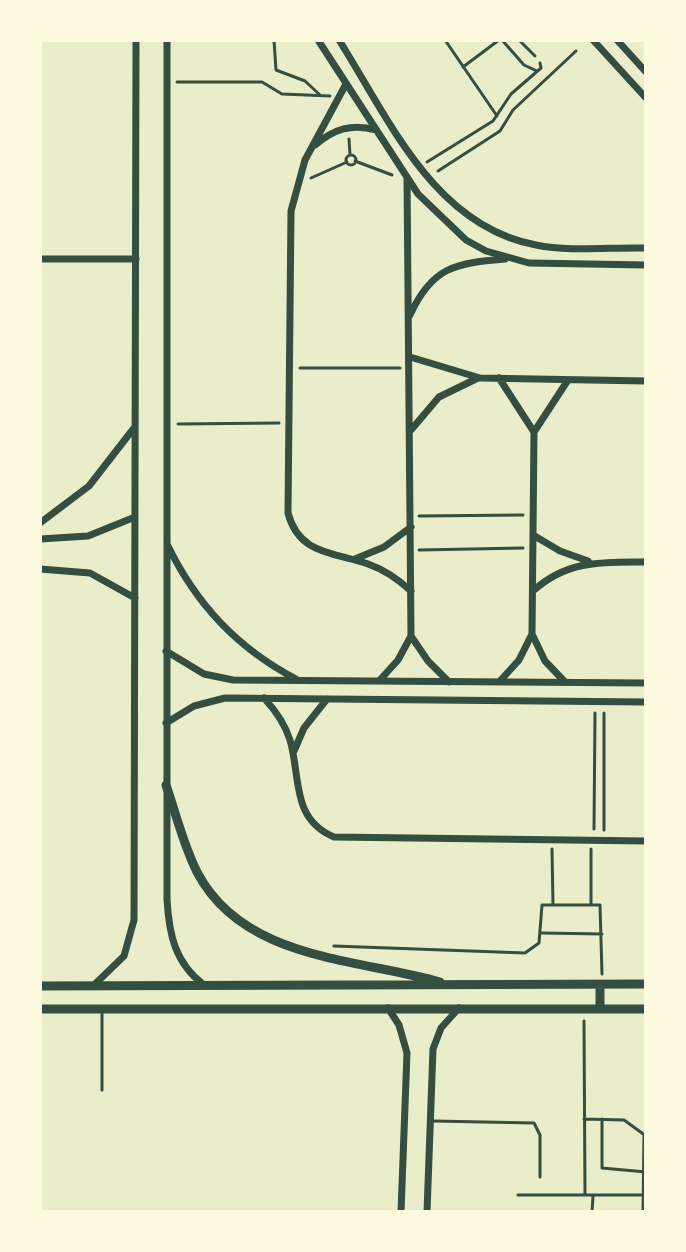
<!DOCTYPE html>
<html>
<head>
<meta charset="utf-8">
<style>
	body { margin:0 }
	#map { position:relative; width:686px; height:1252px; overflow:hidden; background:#e9edc9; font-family:Montserrat,sans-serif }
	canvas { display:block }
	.frame { position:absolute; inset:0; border:42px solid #fefae0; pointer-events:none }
</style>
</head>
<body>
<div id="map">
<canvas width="686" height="1252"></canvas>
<div class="frame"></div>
</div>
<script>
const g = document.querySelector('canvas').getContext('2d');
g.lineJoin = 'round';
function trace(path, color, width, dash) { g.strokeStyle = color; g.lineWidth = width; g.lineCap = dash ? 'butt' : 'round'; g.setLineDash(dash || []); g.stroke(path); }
trace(new Path2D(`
	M274 40 276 70 305 81 320 95
	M445 40 497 116
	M502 40 524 65 537 71
	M463 67 499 40
	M177 82H262L282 94 330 96
	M349 139 350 155
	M346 160a5 5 0 1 1 10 0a5 5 0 1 1-10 0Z
	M355 161 392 175
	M427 162 493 121 511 94 541 68 540 63
	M438 171 500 131 513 110 576 51
	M311 178 347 162
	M300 368H400
	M178 424 279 423
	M419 516 523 515
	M419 550 523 548
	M604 713V830
	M594 829 595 713
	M552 849 553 905
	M591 849V905
	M542 933 602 934
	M334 946 525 953 539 943 542 905H600L602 974
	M584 1021 585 1195
	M584 1119 624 1120 646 1136
	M602 1119V1168L646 1172
	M518 1195H643
	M592 1212 593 1196
	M643 1212 644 1135`), '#344e41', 3);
trace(new Path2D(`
	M519 40 535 56
	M102 1013V1090
	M433 1121 534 1123 540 1135V1177`), '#344e41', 3);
trace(new Path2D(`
	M167 40V899C169 935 175 963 204 985
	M318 40 418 194 466 240 486 251 529 263 646 265
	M339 40C389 119 434 226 536 245 570 252 611 247 646 248
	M593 40 646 98
	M617 40 646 72
	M346 84 305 160 291 211 288 513C299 555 334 552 368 564 385 570 398 579 411 591
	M315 145C334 129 352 123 376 130
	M40 259H136
	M410 315C432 267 455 263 505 259
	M410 357 480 378 646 381
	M499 378 534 432
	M411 430 439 397 478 378
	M40 523 89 486 134 428
	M533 535 560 551 588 561
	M40 539 88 536 135 517
	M167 544C196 604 237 648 296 679
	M355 559 384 547 411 527
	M40 569 90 573 135 598
	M533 591C567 560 602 562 646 562
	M411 636 428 661 449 682
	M166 651 204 674 233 680 646 683
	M379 681 398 660 411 636 407 177
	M500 681 519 660 532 634
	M565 682 545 661 532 634 534 432 568 380
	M264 698C275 710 285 724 290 740 301 778 291 819 334 837L646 841
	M166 723 194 706 225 698 646 702
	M294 751 304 728 327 699
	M93 986 124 956 134 920 136 40
	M388 1008 399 1025 407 1053 401 1212
	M427 1212 433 1049 441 1028 459 1008`), '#344e41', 7);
trace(new Path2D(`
	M166 785C176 814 183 844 197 872 243 960 355 958 440 982
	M40 986 646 984
	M40 1009H646
	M600 1009V985`), '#344e41', 9);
</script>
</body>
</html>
